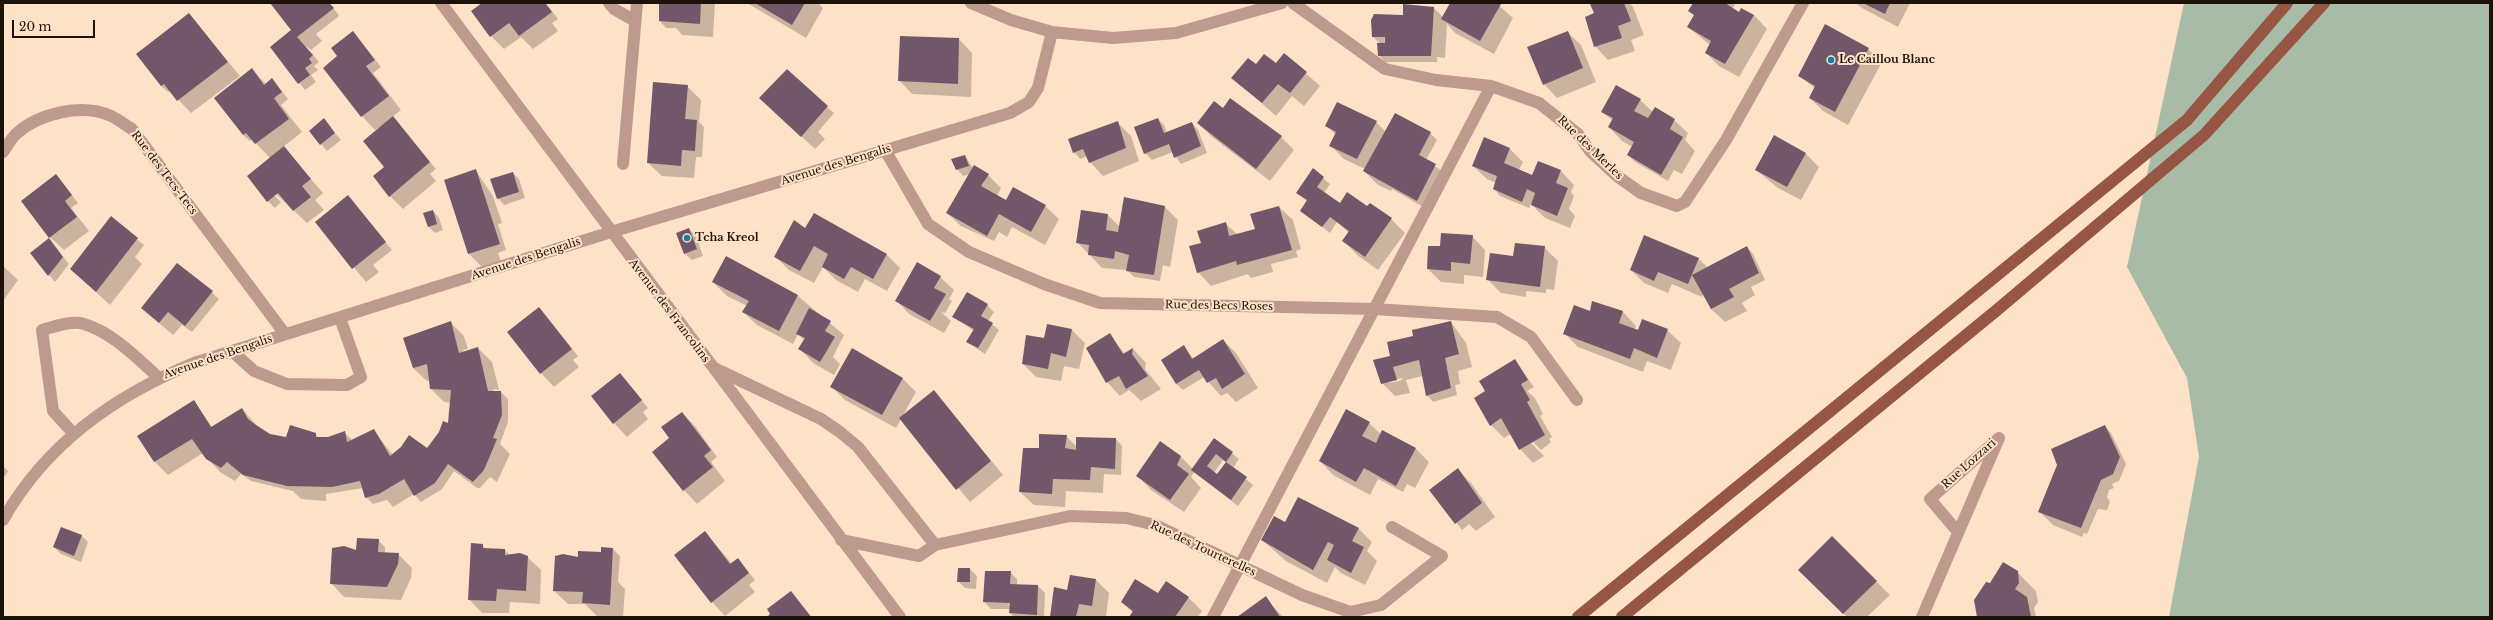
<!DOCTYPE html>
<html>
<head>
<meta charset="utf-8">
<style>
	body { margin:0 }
	#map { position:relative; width:2493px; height:620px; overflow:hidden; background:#fee2c7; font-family:"Libre Baskerville",serif }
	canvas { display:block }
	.frame { position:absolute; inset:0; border:4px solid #1c1209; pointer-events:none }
	.scale { position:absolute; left:12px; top:20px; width:83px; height:18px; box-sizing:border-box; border:2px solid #1c1209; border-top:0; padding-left:5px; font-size:12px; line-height:14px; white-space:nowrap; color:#1c1209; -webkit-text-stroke:3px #fee2c7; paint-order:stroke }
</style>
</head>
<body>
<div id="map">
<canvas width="2493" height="620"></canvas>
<div class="frame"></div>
<div class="scale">20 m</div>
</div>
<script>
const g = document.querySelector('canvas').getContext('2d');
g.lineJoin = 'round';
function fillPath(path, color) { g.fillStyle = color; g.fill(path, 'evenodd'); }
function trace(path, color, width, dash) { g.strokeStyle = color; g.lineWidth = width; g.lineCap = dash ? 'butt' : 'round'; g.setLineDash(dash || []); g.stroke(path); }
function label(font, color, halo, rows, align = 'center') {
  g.font = font + ' "Libre Baskerville",serif'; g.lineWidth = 4; g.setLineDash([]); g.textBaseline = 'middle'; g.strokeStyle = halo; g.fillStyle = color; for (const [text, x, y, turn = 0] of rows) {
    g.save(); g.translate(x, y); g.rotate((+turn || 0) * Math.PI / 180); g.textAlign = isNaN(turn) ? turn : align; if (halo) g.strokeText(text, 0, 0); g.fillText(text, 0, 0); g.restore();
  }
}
fillPath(new Path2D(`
	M2184 3H2490V617H2169L2199 457 2187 378 2127 267Z`), '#a8bba7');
fillPath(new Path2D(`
	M271 3H330L339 16 316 34 322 41 311 50 303 44 319 62 314 66 318 70 311 75 316 82 305 90 271 47 292 30Z
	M484 3H546L558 19 552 23 558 31 533 49 521 37 504 49 491 36Z
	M660 3H715L713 37 682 35 676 28H666L660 21Z
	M747 3H818L823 8 806 38Z
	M1451 3H1496L1513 18 1494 54 1455 33 1447 24 1445 58 1437 57V62H1385L1379 55 1381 44 1373 37 1404 16 1434 8 1443 17Z
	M1595 3H1629L1633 7 1644 35 1631 40 1635 51 1608 60 1595 46V14L1591 4Z
	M1694 3H1736L1732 9 1740 13 1754 15 1767 29 1739 77 1719 66 1706 53 1710 45 1688 27 1695 16 1690 11Z
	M1856 3H1910L1898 27 1862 8Z
	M189 14 240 76 191 113 170 91 168 92 161 86 137 55Z
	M353 32 381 67 373 73 401 110 392 117 436 169 430 174 436 181 403 209 390 196 381 127 375 130 362 116 339 57Z
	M1567 32 1581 45 1596 82 1557 98 1544 84Z
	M959 39 972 53 971 97 912 94 899 80Z
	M1868 49 1882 62 1848 125 1823 111 1810 98 1815 88 1799 76Z
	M1284 54 1320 86 1304 106 1292 96 1276 116 1240 84 1256 65 1276 64Z
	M252 70 266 84 272 80 278 86 288 99 281 105 302 132 283 147 323 193 315 200 324 210 307 223 276 194H273L281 202 275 208 268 201 270 158 252 139 250 141 243 135Z
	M687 86 701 100 699 122 704 127 702 157H696L694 178 662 176 648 163Z
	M1640 100 1653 112 1674 120 1688 133 1685 140 1695 151 1682 174 1674 170 1668 181 1635 162 1628 155 1633 147 1622 141 1609 127 1613 121 1602 112Z
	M827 107 834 113 818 132 825 139 815 149 774 111Z
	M1223 110 1281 137 1294 150 1270 181 1212 137 1198 123Z
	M1158 119 1164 125 1167 133 1192 123 1198 130 1207 153 1181 164 1173 152 1152 160 1145 153Z
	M324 120 341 140 327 151 310 131Z
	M1376 122 1386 132 1430 133 1437 140 1426 160 1442 171 1423 207 1392 189 1391 191 1378 185 1364 171 1365 169 1344 159 1331 146 1336 135 1327 126Z
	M1118 123 1131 136 1139 161 1103 176 1090 162 1087 156 1080 159 1074 152Z
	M1775 136 1806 154 1819 167 1801 200 1778 188 1756 170Z
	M1510 149 1523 162 1519 170 1533 177 1538 162 1561 171 1574 185 1571 192 1574 196 1569 209 1575 216 1570 228 1545 218 1531 204 1529 208 1500 196 1494 189 1496 183 1487 179 1473 166Z
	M965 156 973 168 988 175 1001 188 997 196 1007 201 1045 206 1059 219 1045 245 1012 227 1007 237 999 232 994 241 961 226 947 213 970 174 963 176 957 169Z
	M1313 170 1330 184 1324 193 1340 204 1367 208 1370 204 1391 219 1405 233 1378 270 1357 255 1344 241 1349 233 1337 222 1330 233 1301 211 1308 202 1297 193Z
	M476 171 493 196 502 223 498 224 506 250 498 253 501 261 482 267 469 254 445 181Z
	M513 173 519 179 525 198 504 205 498 198Z
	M62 182 78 203 71 208 89 231 64 250 50 237Z
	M348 197 392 250 373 265 379 272 366 282 317 223Z
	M1165 207 1178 220 1170 267 1163 265 1160 281 1134 277 1127 270 1102 268 1077 242 1082 211 1108 215 1120 227Z
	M1279 207 1293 220 1301 249 1296 251 1298 257 1271 264 1273 272 1251 278 1248 274 1211 286 1198 272 1202 244 1225 223 1238 235 1256 230Z
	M433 211 439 218 443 230 435 233 429 227Z
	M111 218 144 245 135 257 142 264 110 305 71 269Z
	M689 229 696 236 703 256 692 260 685 254Z
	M806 229 886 254 900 268 887 291 865 279 858 292 836 280 823 267 814 283 789 270 775 256Z
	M1472 236 1485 250 1483 277 1464 275V284L1441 282 1428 269 1441 248Z
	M49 239 69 264 55 282 31 253Z
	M1544 247 1558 261 1554 290 1546 289V293L1526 291V297L1501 293 1487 279 1514 257Z
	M1747 247 1753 254 1765 280 1751 287 1755 295 1742 303 1747 311 1725 322 1711 309 1703 294 1702 297 1672 284 1668 293 1644 283 1631 270 1698 258 1708 268Z
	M726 258 798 296 844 335 833 357 840 364 834 375 813 363 800 349 805 341 798 334 793 344 757 325 743 312 747 306 727 296 713 282Z
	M3 266 18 280 3 301Z
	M940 277 954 290 949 299 952 301 945 313 941 312 951 321 944 333 909 314 896 300Z
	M203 285 219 299 192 332 182 325 173 335 142 308Z
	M1593 302 1623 312 1636 326 1635 329 1667 330 1681 343 1671 370 1647 361 1643 372 1578 347 1564 333 1591 313Z
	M987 305 994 312 988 321 999 330 985 354 967 342 974 331 953 317Z
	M539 308 578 356 573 360 579 367 554 387 541 373Z
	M1451 322 1466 343 1472 367 1458 371 1460 384 1455 385 1457 395 1433 402 1427 395 1423 376 1406 380 1410 393 1395 396 1382 383 1391 357 1413 337ZM1402 378V380L1389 383V381Z
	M451 323 464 336 468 349 463 350 464 353 478 348 492 362 499 390 493 389 494 392H501L508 399V422L500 444 510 454 497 482 490 477 480 488H477L454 471 442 489 421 502 414 494 393 507 387 500 373 504 366 497 363 488 326 494V501L301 499 293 491 251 481 241 474 235 481 220 472 203 453 168 475 155 462 147 450 194 401 212 427 242 409 258 427 269 435 287 438 315 434 319 438H328L344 432 353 441 374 431 393 455 427 450 449 424 452 403 444 402 431 389 430 380 427 381 413 368Z
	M1072 330 1085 343 1079 369 1064 366 1061 381 1036 377 1023 364 1045 339Z
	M1110 335 1125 354 1133 349 1146 363 1145 369 1161 389 1141 401 1129 390 1120 396 1107 382Z
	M1223 340 1236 353 1258 388 1236 402 1227 393 1221 396 1204 377 1183 390 1176 384 1184 347 1194 359Z
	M1515 360 1534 387 1527 391 1535 398 1543 414 1540 416 1552 437 1549 439 1551 442 1541 450 1529 438 1528 440 1544 456 1533 463 1520 449 1511 434 1504 438 1491 425 1486 391Z
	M620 374 648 408 643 412 648 419 627 437 614 423Z
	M902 378 916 392 902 417 934 391 1003 475 970 502 901 419 896 428 845 400 832 387Z
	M682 413 695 426 717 457 711 462 725 481 697 504 684 490 671 439Z
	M1369 423 1381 434 1383 431 1416 449 1429 462 1415 488 1407 484 1403 492 1378 479 1370 495 1333 475 1320 461Z
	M2105 426 2111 433 2126 464 2119 481 2112 484 2114 488 2109 490 2107 497 2110 502 2107 510 2098 509 2087 534 2084 533 2082 537 2053 525 2040 512Z
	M1066 436 1077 447 1116 439 1122 446 1121 475 1104 474 1103 493 1066 491 1065 507 1034 505 1020 492 1040 449Z
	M1215 440 1239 459 1233 468 1253 485 1238 506 1194 472 1191 477 1201 488 1184 512 1151 490 1138 476 1160 443 1181 457 1193 469ZM1223 460 1227 463 1217 475 1214 473Z
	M3 466 8 471 3 479Z
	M1458 470 1471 483 1495 517 1476 531 1469 524 1462 530 1431 490Z
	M1340 519 1359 529 1372 542 1367 551 1377 561 1365 585 1341 573 1335 567 1327 583 1286 561 1262 540 1285 523Z
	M705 532 732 564 738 560 755 580 749 585 755 592 725 616 712 602Z
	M82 536 88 542 81 562 61 554 54 547Z
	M1832 538 1890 595 1867 617H1847L1800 570Z
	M378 540 385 547V553L398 554 412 568 411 578 401 600 344 597 331 583 359 551Z
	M482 545 486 549 505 550 510 555 520 554 527 557 541 570 540 604 510 602 509 613H482L469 599Z
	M602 549H613L620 556 618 582 625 589 623 617 597 616 585 604H568L554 591 563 555 579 557 601 553Z
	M970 569 977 576 976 589 965 588 958 581Z
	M1010 572 1017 579V585L1038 586 1045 593 1044 617H1014L1010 613V609H991L984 602Z
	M2017 572 2036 591 2038 602 2034 608 2036 617H1978L1990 584Z
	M1096 580 1109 593 1106 617H1051L1068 591Z
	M1167 583 1189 598 1202 611 1198 617H1130L1133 613 1122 602 1157 594Z
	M791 592 812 617H768Z
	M1265 598 1283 617H1238Z`), '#0003');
fillPath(new Path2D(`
	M270 3H329L334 8 297 37 313 55 309 59 312 63 305 68 310 75 298 84 270 47 291 30Z
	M482 3H545L552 12 519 36 509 23 490 37 471 11Z
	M659 3H701L700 24 659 21Z
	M755 3H805L792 25Z
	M1450 3H1499L1501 4 1480 41 1441 19Z
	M1624 3 1631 21 1618 26 1622 38 1594 47 1585 17 1594 13 1590 4Z
	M1693 3H1725L1739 12 1741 8 1754 15 1725 64 1705 53 1711 41 1687 27 1694 15 1688 11Z
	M1863 3H1890L1885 14Z
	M1403 4 1434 7 1431 56H1378L1377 43H1385V37H1372L1371 20 1374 14 1403 15Z
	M189 13 228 62 177 101 164 84 161 86 136 54Z
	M1825 24 1869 48 1835 112 1809 98 1815 86 1798 76Z
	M353 31 375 60 366 66 389 96 361 117 323 68 337 56 331 48Z
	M1568 31 1583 68 1543 85 1527 47Z
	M900 36 959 38 958 84 898 81Z
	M1284 53 1307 72 1290 93 1278 84 1262 103 1231 78 1248 58 1256 64 1264 54 1276 63Z
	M252 68 264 85 272 78 282 92 274 98 289 119 255 144 246 133 243 135 214 98Z
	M787 69 828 106 801 137 759 98Z
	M653 82 688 85 685 119 697 120 695 151 682 150 681 166 647 163Z
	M1616 85 1641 99 1634 111 1648 118 1655 107 1675 119 1670 129 1683 137 1661 175 1627 155 1634 142 1608 127 1613 118 1601 112Z
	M1230 98 1282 136 1256 169 1197 123 1214 101 1223 108Z
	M1337 102 1377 121 1357 159 1329 146 1336 132 1325 126Z
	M1395 113 1431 132 1419 155 1436 164 1417 201 1363 171Z
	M393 116 430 162 389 197 373 176 384 167 363 141Z
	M324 118 335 133 320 145 309 131Z
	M1158 118 1164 133 1192 122 1201 146 1174 158 1169 144 1144 154 1134 127Z
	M1118 121 1126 148 1089 163 1083 149 1073 153 1068 139Z
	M1774 135 1806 153 1787 187 1755 170Z
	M1484 137 1510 148 1504 163 1532 175 1538 161 1561 170 1556 183 1568 188 1557 216 1531 205 1535 193 1527 189 1522 202 1493 189 1497 176 1472 166Z
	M284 146 311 179 302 186 311 197 293 211 278 193 267 202 247 176Z
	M965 155 969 166 956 170 951 159Z
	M974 165 989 174 981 186 1006 200 1013 187 1046 205 1031 232 999 214 987 236 946 213Z
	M1313 168 1324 177 1317 187 1340 203 1347 192 1367 206 1370 203 1392 218 1365 257 1342 241 1349 231 1330 217 1322 227 1300 211 1307 200 1296 193Z
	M476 169 500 244 468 254 444 180Z
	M513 172 519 192 497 199 490 179Z
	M56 174 72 195 65 201 77 217 49 238 21 201Z
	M348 195 386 242 352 269 315 222Z
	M1124 197 1165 206 1154 275 1126 271 1129 255 1115 251 1114 259 1088 255 1089 245 1076 243 1081 210 1108 214 1106 230 1118 232Z
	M1279 206 1292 250 1237 265 1236 261 1197 273 1189 246 1201 243 1197 231 1226 222 1229 236 1255 229 1250 214Z
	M433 210 437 224 428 227 423 213Z
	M814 213 887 254 873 279 851 267 844 279 822 267 828 254 814 246 800 271 774 257 794 220 805 228Z
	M111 216 138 238 96 292 70 269Z
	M689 228 697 249 684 254 676 233Z
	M1441 233 1473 235 1470 264 1451 262V271L1427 269 1428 246H1440Z
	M1644 235 1699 258 1688 284 1658 272 1654 281 1630 270Z
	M49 238 63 257 48 276 30 253Z
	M1515 243 1545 246 1540 287 1486 280 1490 253 1513 256Z
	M1747 246 1759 273 1729 289 1734 297 1711 309 1692 275Z
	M726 256 798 295 779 331 742 312 749 301 712 282Z
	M917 262 941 276 934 288 946 294 930 321 895 301Z
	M177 263 213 291 185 326 168 312 159 323 141 308Z
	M967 292 988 304 981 316 993 323 978 348 966 342 974 329 952 317Z
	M1592 301 1623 311 1619 323 1638 330 1642 319 1668 329 1657 358 1634 348 1630 359 1563 334 1574 305 1590 311Z
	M539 307 572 349 540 374 507 332Z
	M809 308 831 321 825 331 835 337 820 362 798 349 805 338 796 334Z
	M451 321 459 353 478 347 488 391H501L502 415 493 438 497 439 484 470 473 482 448 464 435 483 414 496 404 479 379 494 365 498 360 481 332 487 287 486 243 475 227 462 221 468 206 459 192 439 154 462 137 436 194 400 211 427 242 408 248 419 256 425 270 434 286 437 290 425 316 433V437H328L345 431 347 442 374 429 390 456 401 447 409 435 427 448 439 432 443 421 448 423 451 390 430 389 427 364 413 368 403 338Z
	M1451 321 1459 354 1445 358 1451 388 1426 396 1419 360 1393 367 1397 380 1381 384 1373 360 1390 356 1387 342 1413 336 1412 330Z
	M1047 324 1072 329 1066 357 1051 353 1048 369 1022 364 1026 335 1044 338Z
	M1110 333 1123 354 1133 348 1132 354 1148 376 1126 389 1119 376 1106 383 1086 348Z
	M1223 339 1245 374 1222 389 1216 378 1207 383 1199 370 1176 384 1161 360 1184 345 1192 359Z
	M852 348 903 378 882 415 830 387Z
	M1515 359 1528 380 1521 384 1530 400 1527 402 1545 435 1519 450 1501 418 1490 426 1474 398 1485 391 1479 381Z
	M620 373 642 400 613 424 591 396Z
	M934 390 991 461 956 490 899 418Z
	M1346 409 1370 422 1362 436 1376 443 1382 430 1416 448 1396 486 1364 468 1356 482 1319 461Z
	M682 412 711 450 704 456 713 467 683 491 652 452 669 438 661 427Z
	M2105 425 2120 457 2113 474 2101 480 2081 528 2038 512 2057 465 2051 449Z
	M1039 434 1067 435 1065 448 1076 450V437L1116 438 1115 469 1091 467 1090 480 1053 479 1052 494 1019 492 1023 448H1039Z
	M1214 438 1233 452 1226 462 1216 454 1207 466 1217 474 1226 462 1247 477 1231 500 1191 470Z
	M1160 441 1181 456 1177 465 1189 474 1170 500 1136 476Z
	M1458 468 1482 503 1455 524 1429 490Z
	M1298 497 1359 528 1352 541 1364 547 1351 573 1327 560 1334 545 1328 542 1313 570 1261 540 1274 516 1285 522Z
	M61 527 82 535 74 556 53 547Z
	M705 531 730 564 738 558 749 573 711 603 674 555Z
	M1832 536 1877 581 1843 614 1798 570Z
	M357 538 379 539 378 552 399 553 398 564 387 587 330 584 332 548 344 546 356 550Z
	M471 543 483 544V548L505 549V555L520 553 528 556 526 591 497 589 496 601 468 600Z
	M601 547 613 548 610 605 582 603 583 592 553 591 555 556 563 554 578 557V551L601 552Z
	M2003 562 2018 571 2019 583 2015 589 2027 597 2031 617H1977L1974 600 1986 582 1990 583Z
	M958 568H970V582H957Z
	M985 571H1011L1010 584 1038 585 1037 615 1009 613 1010 603 983 602Z
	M1070 575 1096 579 1092 606 1079 604 1076 617H1050L1054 587 1067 590Z
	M1135 579 1158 593 1166 581 1189 597 1175 617H1129L1133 611 1121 602Z
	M791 591 811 617H767L770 614 767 609Z
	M1266 596 1280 617H1237Z`), '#72576a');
trace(new Path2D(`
	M441 3 900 617
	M609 3 614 9 635 21
	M971 3 1011 20 1052 32 1113 38 1176 33 1282 3
	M1293 3 1385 69 1436 80 1491 86 1539 103 1578 134 1590 151 1617 176 1641 193 1677 206 1685 202 1726 140 1803 3
	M885 150 928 224 969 252 1044 284 1100 303 1375 309 1497 317 1531 337 1577 400
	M3 152C7 146 11 139 16 134 39 113 82 103 111 116 118 119 125 125 132 129L285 334
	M623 164 637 3
	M233 352 254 371 287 384 347 385 361 377 340 318
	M714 368 821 419 840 432 858 447 935 545
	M73 433 53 411 42 330C54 327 71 320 84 324 112 332 138 359 159 378
	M3 520C46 444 114 396 194 363L611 232 1010 113 1029 102 1038 88 1052 32
	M841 540 919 556 935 545 1070 516 1126 518 1155 525 1302 595 1350 612 1381 605 1442 556 1392 527
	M1213 617 1491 86
	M1922 617 1999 438 1930 499 1957 531`), '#be998e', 12);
trace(new Path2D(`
	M1578 617 2187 120 2287 3
	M1622 617 1997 310 2204 135 2324 3`), '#965643', 12);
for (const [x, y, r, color] of [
	[1831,60,4,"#0d80a7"],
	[687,238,4,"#0d80a7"]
]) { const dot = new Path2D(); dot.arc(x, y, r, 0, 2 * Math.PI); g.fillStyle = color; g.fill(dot); trace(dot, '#fee2c7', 1.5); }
label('bold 11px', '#1c1209', '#fee2c7', [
	["Le Caillou Blanc",1839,60],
	["Tcha Kreol",695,238]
], 'left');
label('11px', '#1c1209', '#fee2c7', [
	["Rue des Merles",1590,148,44],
	["Avenue des Bengalis",836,165,-17],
	["Rue des Tecs-Tecs",164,173,53],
	["Avenue des Bengalis",526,259,-18],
	["Rue des Becs Roses",1219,306,1],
	["Avenue des Francolins",669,311,53],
	["Avenue des Bengalis",218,357,-19],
	["Rue Lozzari",1969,464,-42],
	["Rue des Tourterelles",1203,549,25]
]);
</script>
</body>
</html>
